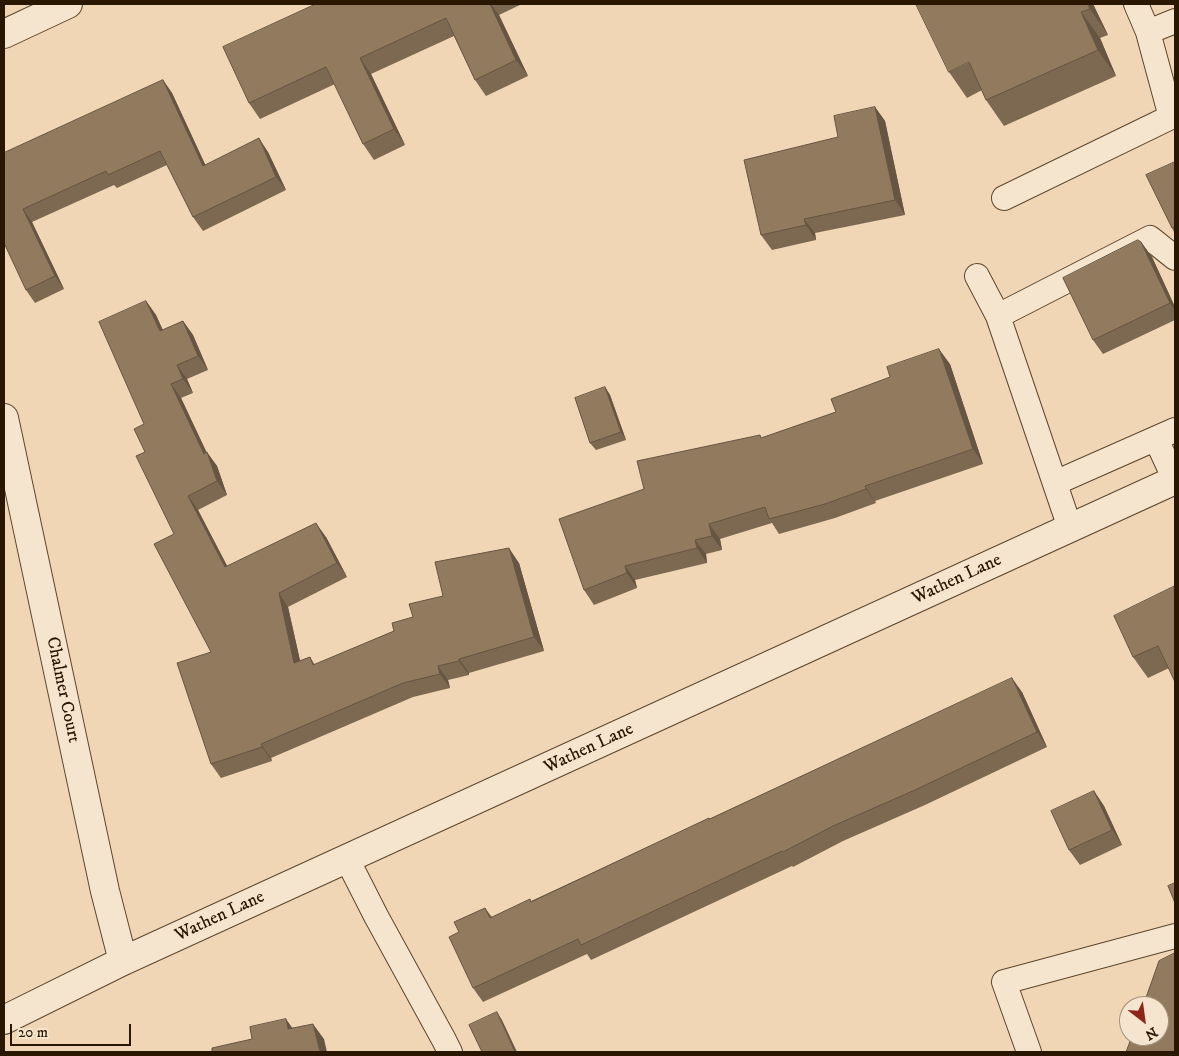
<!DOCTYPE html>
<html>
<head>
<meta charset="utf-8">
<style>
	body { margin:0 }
	#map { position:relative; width:1179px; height:1056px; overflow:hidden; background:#f0d6b4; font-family:"IM FELL DW Pica",serif }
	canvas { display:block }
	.frame { position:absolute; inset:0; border:5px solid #2a1701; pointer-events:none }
	.north { position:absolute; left:1119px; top:996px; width:50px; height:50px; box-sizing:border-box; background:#f5e4ce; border:1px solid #a4927c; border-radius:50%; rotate:150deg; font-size:14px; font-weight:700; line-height:20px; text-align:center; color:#2a1701 }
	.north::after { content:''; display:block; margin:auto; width:18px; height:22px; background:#8f2418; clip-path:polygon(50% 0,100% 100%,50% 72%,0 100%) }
	.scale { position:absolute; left:10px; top:1024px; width:121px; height:22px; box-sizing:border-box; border:2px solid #2a1701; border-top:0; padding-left:6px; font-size:15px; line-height:18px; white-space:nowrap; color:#2a1701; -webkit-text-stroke:4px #f5e4ce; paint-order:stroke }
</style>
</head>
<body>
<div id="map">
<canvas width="1179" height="1056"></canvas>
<div class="frame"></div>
<div class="north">N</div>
<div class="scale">20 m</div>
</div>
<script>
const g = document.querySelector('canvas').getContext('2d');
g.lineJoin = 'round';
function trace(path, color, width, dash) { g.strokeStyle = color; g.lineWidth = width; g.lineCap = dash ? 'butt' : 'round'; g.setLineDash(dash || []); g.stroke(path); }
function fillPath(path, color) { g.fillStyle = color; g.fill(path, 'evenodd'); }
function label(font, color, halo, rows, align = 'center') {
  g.font = font + ' "IM FELL DW Pica",serif'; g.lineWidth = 5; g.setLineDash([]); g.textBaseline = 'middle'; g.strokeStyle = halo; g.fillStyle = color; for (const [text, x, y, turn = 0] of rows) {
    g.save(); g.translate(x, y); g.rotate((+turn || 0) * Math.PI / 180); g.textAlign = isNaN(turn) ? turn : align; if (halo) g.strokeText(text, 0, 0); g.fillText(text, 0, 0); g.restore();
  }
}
const lane = new Path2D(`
	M1136 4 1148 32 1175 21
	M1148 32 1171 117
	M1004 198 1175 115
	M977 276 998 316 1070 528
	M998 316 1150 238 1175 258
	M1156 439 1175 480
	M1055 483 1175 430
	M347 859 376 916 444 1040 450 1052
	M1029 1052 1004 982 1175 936`);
const street = new Path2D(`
	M4 34 68 4
	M4 418 105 891 123 961
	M4 1020 123 961 1175 480`);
trace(lane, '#5c472e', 26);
trace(street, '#5c472e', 30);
trace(lane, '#f5e4ce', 24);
trace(street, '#f5e4ce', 28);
fillPath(new Path2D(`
	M316 4H522L499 15 528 76 486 96 475 80 454 36 371 74 405 145 374 160 363 144 335 84 260 119 249 103Z
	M1093 4 1108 35 1100 38 1116 76 1004 126 986 100 982 90 967 98 949 72Z
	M163 80 172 93 205 165 268 152 286 190 203 231 193 217 167 165 117 188 114 185 32 222 64 289 35 303 26 290 4 153Z
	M875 107 885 121 905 215 815 233 816 240 772 250 761 235 838 137Z
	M1175 162V234L1172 228Z
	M1141 242 1152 257 1175 307V320L1103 354 1093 340Z
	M146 301 156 315 163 330 183 321 193 335 208 370 187 379 193 393 181 398 207 453 217 466 227 495 198 510 227 566 326 537 347 577 288 607 300 661 310 657 315 665 394 631 443 596 519 563 544 651 469 673V675L448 680 450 688 413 697 271 758 272 761 221 778 211 764V652L174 534 145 452 144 424Z
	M950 364 983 464 875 501 876 503 835 518 779 534 772 523 720 539 722 550 706 554 707 563 635 580 637 588 594 605 584 590 644 489 762 438 836 412Z
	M605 387 610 395 626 440 596 450 590 443Z
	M1175 586 1169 668 1148 678 1133 657Z
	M1022 692 1047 747 925 805 843 841 793 867 792 866 591 960 587 954 483 1002 473 988 485 908 492 917 531 901 709 819Z
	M1094 791 1104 806 1122 845 1080 865 1069 850Z`), '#7d6951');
fillPath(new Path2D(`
	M490 4H491L499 15 528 76 516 60Z
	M1088 4H1093L1108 35 1090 9Z
	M1081 12 1100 38 1116 76 1098 50Z
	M360 58 371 74 405 145 394 129Z
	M163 80 172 93 212 179 203 166Z
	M875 107 885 121 905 215 895 200Z
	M259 138 268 152 286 190 276 177Z
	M23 209 32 222 64 289 55 276Z
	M804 219 815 233 816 240 806 225Z
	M1141 242 1152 257 1175 307V311L1170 303Z
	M146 301 156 315 169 345 160 331Z
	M183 321 193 335 208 370 198 356Z
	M939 349 950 364 983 464 973 449Z
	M177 365 187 379 193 393 183 379Z
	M171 384 181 398 210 460 207 452 217 466 227 495 217 481Z
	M605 387 610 395 626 440 621 432Z
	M865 486 875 501 876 503 866 489Z
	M188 496 198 510 235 581 225 567Z
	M316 523 326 537 347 577 337 563Z
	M709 524 720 539 722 550 712 536Z
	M695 540 706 554 707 563 697 548Z
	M509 548 519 563 544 651 534 637Z
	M625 566 635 580 637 588 627 573Z
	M279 593 288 607 304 678 294 663Z
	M459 659 469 673V675L459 661Z
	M438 666 448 680 450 688 440 674Z
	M1012 678 1022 692 1047 747 1037 732Z
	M261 744 271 758 272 761 262 747Z
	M1094 791 1104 806 1122 845 1112 830Z
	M497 1012 502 1020 517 1052H515Z
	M286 1019 296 1033 288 1029Z
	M313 1024 324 1039 327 1052H320Z`), '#665542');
const building = new Path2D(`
	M316 4H490L516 60 475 80 446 18 360 58 394 129 363 144 326 67 249 103 223 47Z
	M916 4H1088L1090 9 1081 12 1098 50 986 100 969 62 949 72Z
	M163 80 203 166 259 138 276 177 193 217 160 151 108 175 106 171 23 209 55 276 26 290 4 243V153Z
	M875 107 895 200 804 219 806 225 761 235 744 160 838 137 834 116Z
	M1175 162V227L1172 228 1146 175Z
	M1138 240 1141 242 1170 303 1093 340 1063 278Z
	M146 301 160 331 183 321 198 356 177 365 183 379 171 384 204 454 207 452 217 481 188 496 225 567 316 523 337 563 279 593 294 663 310 657 313 665 394 631 392 623 413 617 409 604 443 596 435 562 509 548 534 637 459 659V661L438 666 440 674 403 683 261 744 262 747 211 764 177 663 211 652 154 544 174 534 136 456 145 452 134 429 144 424 99 322Z
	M939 349 973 449 865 486 866 489 825 504 769 519 765 507 709 524 712 536 695 540 697 548 625 566 627 573 584 590 559 519 644 489 637 461 760 435 761 438 836 412 831 399 890 377 887 367Z
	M605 387 621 432 590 443 575 398Z
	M1175 586V682L1158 646 1133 657 1114 616Z
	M1012 678 1037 732 915 790 833 826 783 852 782 851 581 945 578 939 473 988 449 937 459 932 454 922 485 908 490 918 530 899 531 902 709 818V819Z
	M1094 791 1112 830 1069 850 1051 811Z
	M1175 883V903L1168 886Z
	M1175 953V1052H1126L1132 1036H1159V1006H1143L1159 961Z
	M497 1012 515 1052H482L469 1025Z
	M286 1019 288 1029 313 1024 320 1052H212V1048L252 1039 250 1027Z`);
fillPath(building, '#917a5e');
trace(building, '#665542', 1);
label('18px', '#2a1701', '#f5e4ce', [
	["Wathen Lane",957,580,-25],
	["Chalmer Court",62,690,78],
	["Wathen Lane",589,749,-25],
	["Wathen Lane",220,917,-25]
]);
</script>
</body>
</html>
